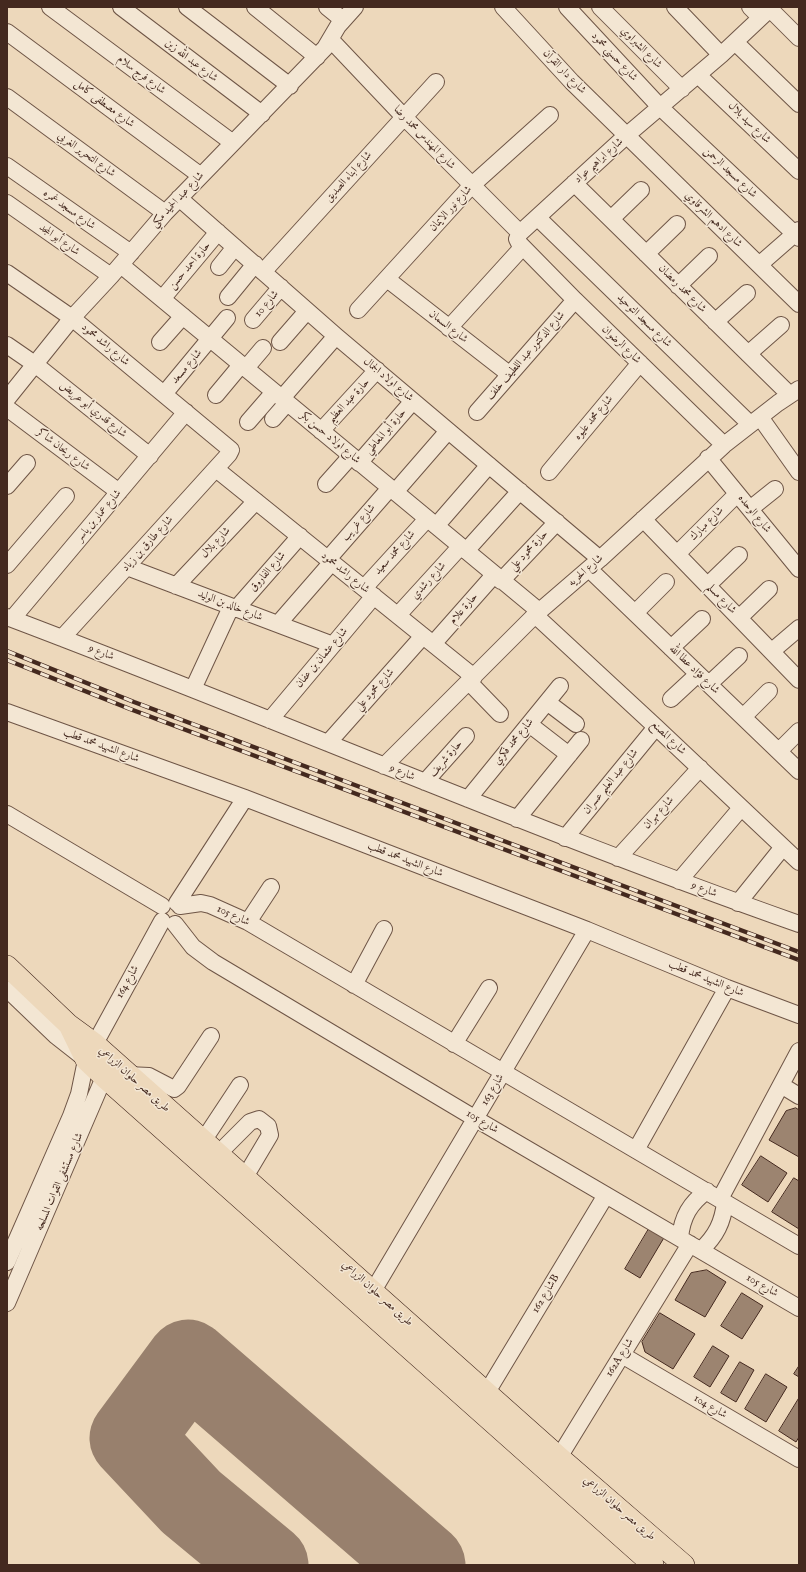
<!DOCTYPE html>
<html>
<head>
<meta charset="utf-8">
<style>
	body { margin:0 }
	#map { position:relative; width:806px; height:1572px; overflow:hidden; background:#edd8bb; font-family:"IM FELL English",serif }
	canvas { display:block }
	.frame { position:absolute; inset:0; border:8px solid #44291f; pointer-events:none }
</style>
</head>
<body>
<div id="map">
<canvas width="806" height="1572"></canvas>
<div class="frame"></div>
</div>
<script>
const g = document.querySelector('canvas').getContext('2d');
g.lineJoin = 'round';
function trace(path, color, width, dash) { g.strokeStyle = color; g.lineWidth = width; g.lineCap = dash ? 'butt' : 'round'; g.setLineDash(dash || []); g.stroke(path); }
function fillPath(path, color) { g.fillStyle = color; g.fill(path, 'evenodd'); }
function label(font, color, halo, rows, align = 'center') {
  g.font = font + ' "IM FELL English",Amiri,serif'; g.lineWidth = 3; g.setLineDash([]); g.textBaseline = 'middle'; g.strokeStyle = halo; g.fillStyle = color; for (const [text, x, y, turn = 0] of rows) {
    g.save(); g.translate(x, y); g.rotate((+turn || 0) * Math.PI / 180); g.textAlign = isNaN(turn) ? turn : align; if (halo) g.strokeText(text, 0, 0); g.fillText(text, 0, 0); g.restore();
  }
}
trace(new Path2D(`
	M267 1565 191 1502 131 1438 188 1361 424 1565`), '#98806d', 83);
const building = new Path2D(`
	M796 1108 799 1110V1157L769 1140 786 1111Z
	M761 1156 787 1173 768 1202 742 1185Z
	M794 1178 799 1181V1229L772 1212Z
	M650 1227 665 1236 640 1278 625 1269Z
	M707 1270 726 1282 705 1317 675 1300 691 1273Z
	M742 1293 763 1306 742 1339 721 1326Z
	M660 1313 695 1334 673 1369 645 1352 642 1342Z
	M713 1346 729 1356 710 1387 694 1377Z
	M740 1362 754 1370 736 1402 721 1393Z
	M799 1366V1377L794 1374Z
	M766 1374 787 1387 766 1422 745 1409Z
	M799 1398V1437L796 1442 779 1431Z`);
fillPath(building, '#9c8470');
trace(building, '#44291f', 1);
const minor = new Path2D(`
	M50 7 233 143
	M121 7 262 114
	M187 7 290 86
	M255 7 317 57
	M327 7 343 20
	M503 7 572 82 799 304
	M567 7 661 108 799 238
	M600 7 682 89
	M675 7 721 55
	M750 7 760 17
	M770 9 799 38
	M7 32 201 176
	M331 40 404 117 520 233
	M735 42 799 104
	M698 75 799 171
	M7 97 165 213
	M7 166 131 253
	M574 183 790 395
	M179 198 336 336 600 559
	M7 203 111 276
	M538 218 750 424
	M611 219 641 190
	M520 244 575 300 724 445
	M646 254 677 224
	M121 265 539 611
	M759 265 799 230
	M219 267 235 247
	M263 272 436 82
	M7 273 72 318 231 450 229 454 62 638
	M387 279 509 374
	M678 286 709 256
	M228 297 255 264
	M162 299 218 232
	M358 310 471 186 550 115
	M253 320 281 287
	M715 322 747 293
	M449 328 519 251 521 247 517 239 520 233 627 135 721 55 772 7
	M160 342 183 316
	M280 342 307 311
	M7 345 36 365 150 456
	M748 354 781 325
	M246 368 263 348
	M164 394 227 318
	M216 395 241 365
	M282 398 336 336
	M7 399 72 318 111 276 165 213 325 48 338 26 355 7
	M7 408 119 492
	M477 412 575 300
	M760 417 799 472
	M273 419 287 403
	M248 422 274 392
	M321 431 377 370
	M708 458 799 569
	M359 463 413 401
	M216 469 474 677
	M549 472 640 363
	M326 484 351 456
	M7 486 27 463
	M395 492 448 431
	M750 509 775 489
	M643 519 799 680
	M436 526 489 465
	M466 551 520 491
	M677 554 737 494
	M328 559 390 488
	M7 565 66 496
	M127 567 333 645
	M589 569 799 771
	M501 581 557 522
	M708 585 739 555
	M176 586 256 501
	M364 588 427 519
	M236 609 300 536
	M635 613 666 582
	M398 615 460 547
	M535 615 656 727 799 862
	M7 617C272 717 532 830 799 924
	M739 618 769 589
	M12 619 186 412
	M278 624 332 562
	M433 644 494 575
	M671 648 702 619
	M772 651 799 628
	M469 682 500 714
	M709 684 739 656
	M193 689 231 607
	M671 699 698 674
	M547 702 576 724
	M7 712 245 798 587 930 727 988 799 1015
	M743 717 769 691
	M270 720 374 596
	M529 724 569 755
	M328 743 423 636
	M779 751 799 731
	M384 766 535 615 600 559 724 445 778 403 799 389
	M425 782 466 736
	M468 799 560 686
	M7 814 162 906
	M517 819 581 740
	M565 838 656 727
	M618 858 700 768
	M679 881 741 808
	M177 903 245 798
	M738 903 783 847
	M180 906 201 903 210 905 248 922 799 1246
	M248 922 271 887
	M175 924 193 947 213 962 476 1119 799 1308
	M354 985 384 929
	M7 989 56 1036 84 1058
	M454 1044 489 988
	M128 1075 149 1076 174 1089 178 1086 211 1036
	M781 1085 799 1096
	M203 1141 240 1085
	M636 1150 727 988
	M218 1154 250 1122 259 1119 268 1126 270 1135 245 1177
	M720 1199 799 1051
	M680 1238C682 1217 690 1203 707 1191
	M701 1250C716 1236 723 1222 725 1202
	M7 1262 71 1116 79 1094 86 1060 162 921
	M373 1291 587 930
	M7 1303 108 1068
	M622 1355 799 1459
	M487 1392 606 1195
	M553 1467 690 1244`);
const major = new Path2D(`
	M7 966 69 1025 95 1044 559 1457 684 1565
	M70 1027 86 1060 105 1078 653 1565`);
trace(minor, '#6e5546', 18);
trace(major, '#44291f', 22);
trace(minor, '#f3e6d3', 16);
trace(major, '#edd8bb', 21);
const rail = new Path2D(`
	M7 651 134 702 799 952
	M7 660 130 709 799 960`);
trace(rail, '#44291f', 4.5);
trace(rail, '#f3e6d3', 3, [9]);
label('11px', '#44291f', '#f3e6d3', [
	["شارع الشبراوي",641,48,45],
	["شارع حسني محمود",614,57,47],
	["شارع عبد الله زين",191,61,37],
	["شارع دار القرآن",564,72,46],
	["شارع فرج سلام",141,75,37],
	["شارع مصطفى كامل",104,104,37],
	["شارع سيد بلال",749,123,44],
	["شارع المهندس محمد رضا",424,138,46],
	["شارع التحرير الغربي",86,155,36],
	["شارع ابراهيم عواد",599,161,-42],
	["شارع مسجد الرحمن",730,173,43],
	["شارع ابناء الصديق",349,177,-48],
	["شارع عبد الحميد مكي",178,200,-47],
	["شارع نور الايمان",451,209,-48],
	["شارع مسجد غمره",69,210,35],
	["شارع ادهم الشرقاوي",713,220,44],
	["شارع أبو المجد",59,240,35],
	["حارة احمد حسن",190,266,-50],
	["شارع محمد رمضان",682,289,45],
	["شارع 10",267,304,-50],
	["شارع مسجد التوحيد",644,321,44],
	["شارع السمان",448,327,38],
	["شارع راشد محمود",105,345,40],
	["شارع الرضوان",621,345,44],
	["شارع الدكتور عبد اللطيف خلف",526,356,-49],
	["شارع مسعد",187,367,-50],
	["شارع اولاد الجمال",388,380,40],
	["حارة عبد العظيم",349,401,-47],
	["شارع قدري أبو عريض",93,410,39],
	["شارع محمد عليوه",594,418,-50],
	["حارة أبو المعاطي",386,432,-49],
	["شارع اولاد حسن بكر",330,438,40],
	["شارع ريحان شاكر",63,450,37],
	["شارع الوحده",754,514,51],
	["شارع عمار بن ياسر",99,516,-50],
	["شارع غريب",359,523,-49],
	["شارع مبارك",707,524,-45],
	["شارع بلال",216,543,-47],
	["شارع طارق بن زياد",148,544,-48],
	["حارة محمود علي",529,551,-47],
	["شارع محمد سعيد",395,553,-48],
	["شارع الحريه",586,571,-41],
	["شارع الفاروق",268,572,-49],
	["شارع راشد محمود",345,573,39],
	["شارع رشدي",429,581,-48],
	["شارع مسلم",721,599,46],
	["شارع خالد بن الوليد",230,606,21],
	["حارة علام",464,609,-49],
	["شارع 9",101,653,21],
	["شارع عثمان بن عفان",322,658,-50],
	["شارع فؤاد عطا الله",694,670,44],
	["شارع محمود علي",375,690,-48],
	["شارع المصنع",668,738,44],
	["شارع محمد فكري",514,742,-51],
	["شارع الشهيد محمد قطب",101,746,20],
	["حارة شريف",446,759,-49],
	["شارع 9",402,773,22],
	["شارع عبد العليم عسران",611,782,-51],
	["شارع مهران",659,813,-48],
	["شارع الشهيد محمد قطب",405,860,21],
	["شارع 9",704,890,20],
	["شارع 105",233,916,25],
	["شارع الشهيد محمد قطب",706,979,22],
	["شارع 164",128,982,-61],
	["طريق مصر حلوان الزراعي",134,1080,42],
	["شارع 163",493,1090,-60],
	["شارع 105",482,1122,31],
	["شارع مستشفى القوات المسلحه",60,1182,-67],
	["شارع 105",762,1286,30],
	["طريق مصر حلوان الزراعي",377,1294,42],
	["شارع 162B",546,1294,-59],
	["162A شارع",620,1358,-58],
	["شارع 104",710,1407,30],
	["طريق مصر حلوان الزراعي",619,1509,41]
]);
</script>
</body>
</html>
